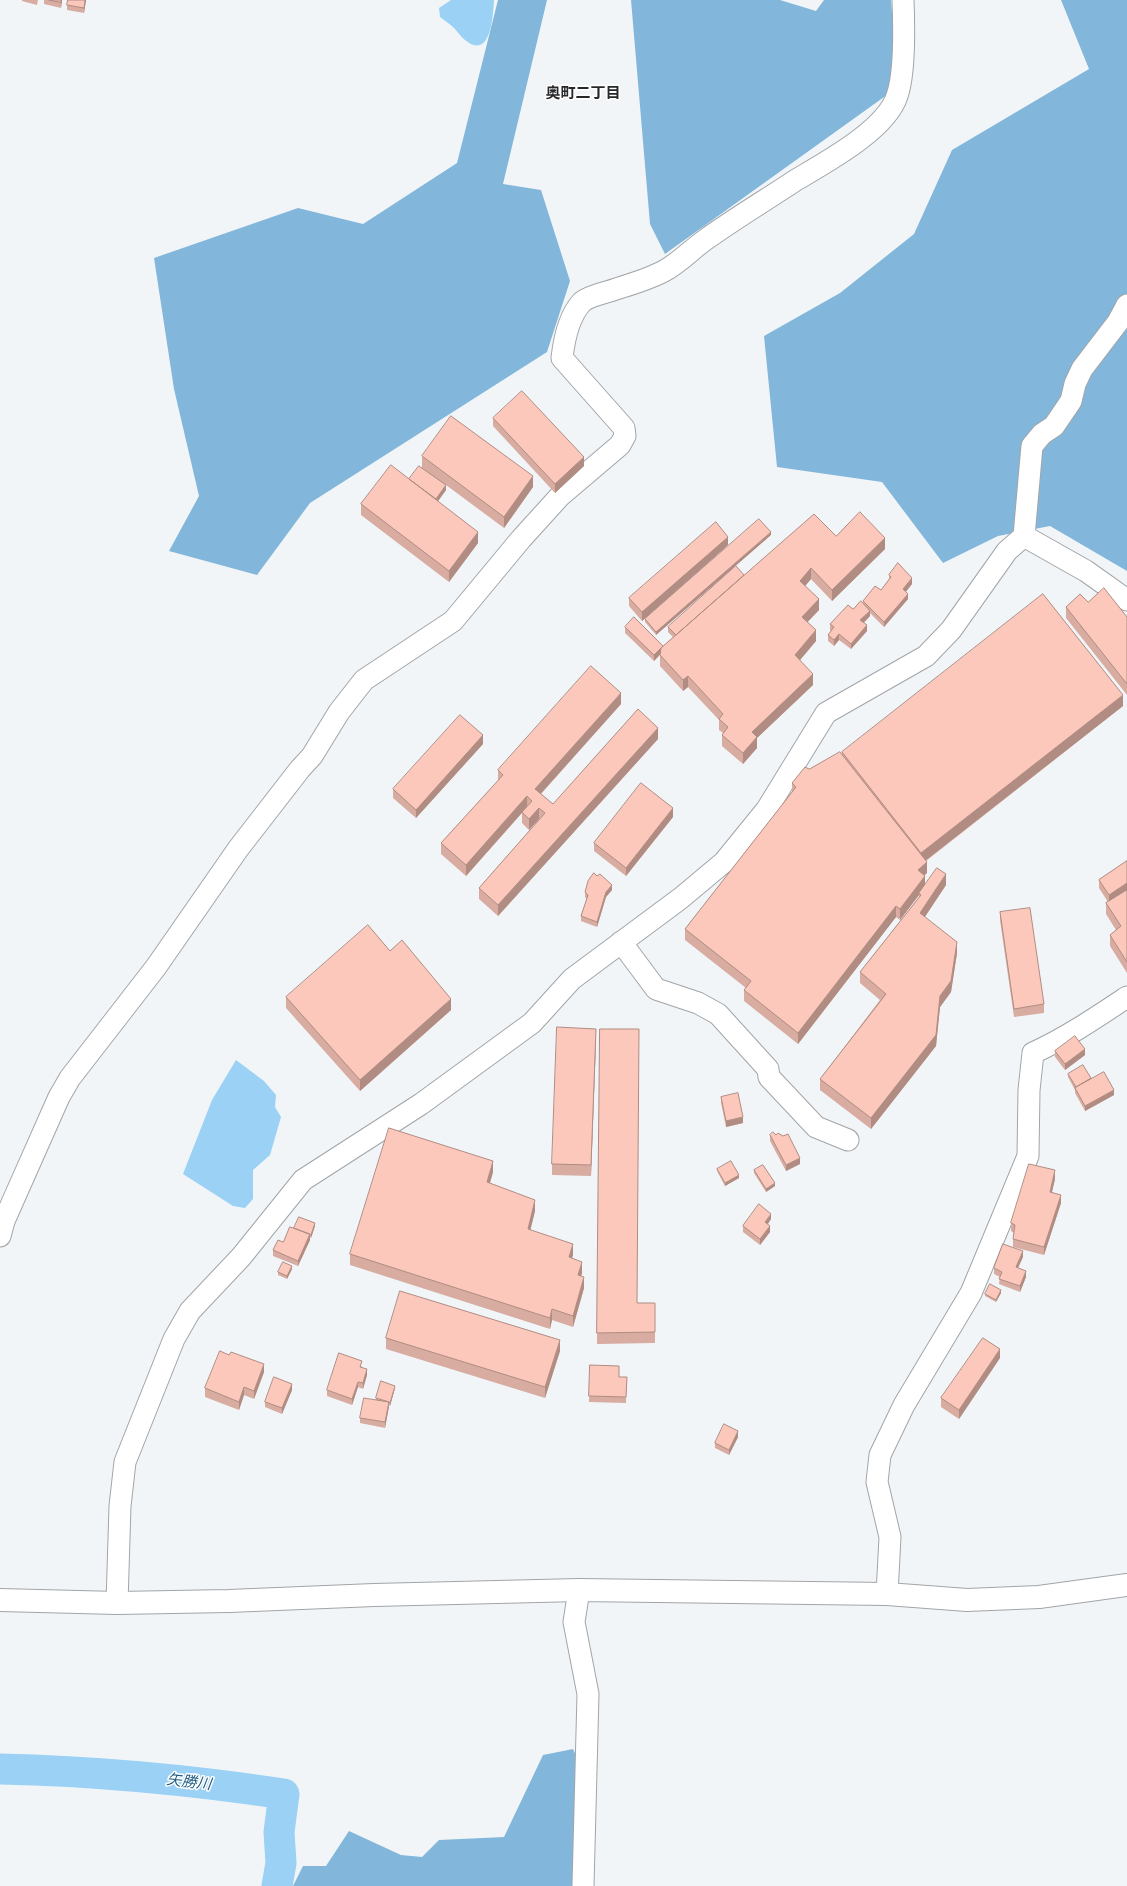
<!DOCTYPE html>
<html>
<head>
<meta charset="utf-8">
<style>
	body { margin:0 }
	canvas { display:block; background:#f1f5f8 }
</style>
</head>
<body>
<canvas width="1127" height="1886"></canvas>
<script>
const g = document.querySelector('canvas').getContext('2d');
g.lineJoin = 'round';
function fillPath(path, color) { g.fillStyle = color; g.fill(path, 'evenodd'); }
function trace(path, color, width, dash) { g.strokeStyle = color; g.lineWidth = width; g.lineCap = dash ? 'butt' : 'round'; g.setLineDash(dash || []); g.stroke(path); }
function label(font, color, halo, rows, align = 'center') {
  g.font = font + ' "Asap Condensed","Noto Sans JP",sans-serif'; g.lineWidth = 3; g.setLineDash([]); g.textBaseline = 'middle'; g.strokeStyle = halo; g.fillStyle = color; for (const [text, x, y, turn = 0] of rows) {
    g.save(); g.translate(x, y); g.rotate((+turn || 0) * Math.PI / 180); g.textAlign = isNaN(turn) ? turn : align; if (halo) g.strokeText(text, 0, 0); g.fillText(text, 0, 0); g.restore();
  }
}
fillPath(new Path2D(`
	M498 0H547L503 184 541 190 570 281 547 352 310 503 257 575 169 551 199 496 174 389 154 258 298 208 363 224 457 163Z
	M631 0H780L816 11 824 0H891L898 87 665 254 650 224Z
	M1061 0H1127V571L1050 526 998 536 943 563 882 482 777 467 764 336 840 293 914 234 952 150 1089 69Z
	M573 1749 578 1760 575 1886H293L303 1866H326L349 1831 401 1855 422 1857 439 1840 504 1837 543 1755Z`), '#82b7db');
fillPath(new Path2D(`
	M451 0H494C493 16 491 61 465 40 461 37 458 32 454 28 450 24 444 20 440 17L439 8Z
	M236 1060 264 1081 276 1095 275 1107 281 1117 270 1155 253 1170V1199L245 1208 233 1206 183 1174 212 1100Z`), '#9bd1f5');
trace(new Path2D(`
	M0 1769C95 1771 190 1780 284 1794L279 1832 281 1863 277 1886`), '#9bd1f5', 31);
const street = new Path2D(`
	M1024 536 1086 571 1127 600
	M621 942 656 989 698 1003 718 1014 768 1069 769 1077 816 1127 848 1140
	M0 1236 4 1221 59 1097 70 1078 156 967 238 849 300 769 312 756 339 712 364 680 453 621 521 539 560 496 620 445 625 436 624 428 562 358C564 340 569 316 582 302 590 295 606 293 616 289 632 284 649 279 664 271 679 263 691 250 705 240 734 219 766 200 796 180 826 162 886 130 897 96 905 73 904 25 903 0
	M579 1590 574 1622 588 1694 583 1886
	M887 1594 890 1537 877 1482 880 1455 904 1405 971 1293 1028 1156 1029 1090 1033 1053C1066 1038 1097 1017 1127 997
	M117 1603 120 1506 125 1462 174 1339 190 1311 241 1257 303 1180 421 1104 532 1023 572 979 681 898 724 862 767 809 826 713 926 656 951 630 1007 551 1024 536 1032 446 1042 434 1054 426 1071 401 1075 384 1082 369 1118 322 1127 305`);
const secondary = new Path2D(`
	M0 1600 117 1603 229 1601 374 1595 579 1590 887 1594 967 1600 1039 1597 1127 1585`);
trace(street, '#a2a5a8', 23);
trace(secondary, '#a2a5a8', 24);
trace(street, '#fff', 21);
trace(secondary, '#fff', 22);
fillPath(new Path2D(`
	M22 0H38L37 5 22 1Z
	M44 0H62L61 8 44 4Z
	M86 0 84 13 67 10V5Z
	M493 418 584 466 555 493 493 426Z
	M422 456 533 487 504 528 446 485V490L438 501 478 543 449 582 361 515V504L409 479 422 467Z
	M771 535 656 635 645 622V619Z
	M836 536 885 549 832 601 811 579 805 586 819 610 807 622 816 641 800 660 813 685 757 738V748L743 764 722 746V735L723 733 719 730V720L688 687 683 691 660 666V655L654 661 625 633V627L663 646 673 637 668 632V627L744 575Z
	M728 545 642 621 629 606V598Z
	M889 575 912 584 906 592 908 599 884 627 870 613V616L864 623 867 631 851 649 839 640 834 646 828 641V635L831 631 830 630V624L863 603V601L881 590 889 579Z
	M1088 602 1127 617V695L1066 618V607Z
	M621 704 541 794 553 804 658 739 498 916 479 899V888L540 819H539L529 830 522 823V813L466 876 441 854V843L498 781V770Z
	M1123 706 926 861 927 873 924 875 925 885H946L925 917 957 953 951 992 940 1007 936 1046 871 1129 820 1090V1079L880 1000 860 983V972L919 897V895L900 920 896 917 798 1044 744 1001V990L746 988 685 940V929L792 793V783L809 769 842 753V752Z
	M483 744 416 818 393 798V789Z
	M673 817 626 876 594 851V843Z
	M1127 861V973L1110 946V935L1116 930 1106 914V903L1108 902 1099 888V880Z
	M612 890 606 897 597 927 581 921V916L587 899 585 897V892Z
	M1000 912 1044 1004V1013L1014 1017 1000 920Z
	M390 951 451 1010 360 1091 286 1008V997Z
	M600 1029 637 1303 655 1314V1343L597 1344Z
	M596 1040 591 1176 552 1175V1164Z
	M1055 1051 1085 1055 1065 1070 1055 1057Z
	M1068 1074 1091 1079 1114 1095 1085 1111 1075 1093V1090L1068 1077Z
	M721 1097 743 1123 726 1127 721 1103Z
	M770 1135H776L800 1164 786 1171 770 1141Z
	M717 1169 739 1178 725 1186 717 1171Z
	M754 1170 775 1186 766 1192 754 1173Z
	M493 1172 490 1183 535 1211 530 1230 573 1255 572 1258 582 1273 581 1276 584 1288 573 1327 552 1320 550 1329 350 1265V1254Z
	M1055 1179 1052 1192 1061 1203 1044 1255 1013 1247V1239L1014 1233 1011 1231V1223Z
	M771 1219 768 1224 770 1232 760 1245 743 1232V1226Z
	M315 1226 311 1238 310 1237V1240L298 1266 273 1256V1250L283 1242 294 1229Z
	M1023 1257 1018 1268 1026 1277 1020 1292 999 1284 1000 1277 994 1274V1268Z
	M292 1269 287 1279 278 1275V1272Z
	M1001 1293 996 1302 985 1296V1294Z
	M386 1338 560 1351 545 1398 386 1349Z
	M1000 1358 959 1419 941 1407V1398Z
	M590 1365 619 1377H627L626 1403 589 1402Z
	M362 1366V1367L367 1375 363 1389 358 1387 352 1405 327 1396V1390Z
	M264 1372 254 1399 244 1395 239 1410 205 1397V1388Z
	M395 1388 390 1406 389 1405 385 1428 360 1423V1418L376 1399V1398Z
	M292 1390 282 1414 265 1407V1402Z
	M738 1437 729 1455 715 1448V1443Z`), '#d8aca1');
fillPath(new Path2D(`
	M61 0H62L61 8Z
	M85 0H86L84 13V8Z
	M584 457V466L555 493V484Z
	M533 476V487L504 528V517Z
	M446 485V490L436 504V499Z
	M478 532V543L449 582V571Z
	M771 532V535L656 635V632Z
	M728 537V545L642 621V612Z
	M885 538V549L832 601V590Z
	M811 568V579L800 592V581Z
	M912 578V584L903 595V589Z
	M908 594V599L884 627V622Z
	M819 599V610L802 628V617Z
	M870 611V616L860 626V620Z
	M867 625V631L851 649V644Z
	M816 630V641L795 666V655Z
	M839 634V640L834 646V640Z
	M663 646V651L654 661V655Z
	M813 674V685L757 738V748L743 764V753L752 732Z
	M688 676V687L683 691V680Z
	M621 693V704L535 800V789Z
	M1123 695V706L921 864V853Z
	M658 728V739L498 916V905Z
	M483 735V744L416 818V810Z
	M527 796V807L466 876V865Z
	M539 808V819L529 830V819Z
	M673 808V817L626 876V868Z
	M927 862V873L918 881V870Z
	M946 874V885L920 924V913Z
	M925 876V887L919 893V895L900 920V909Z
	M1127 883V892L1109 904V895Z
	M612 885V890L606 897 597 927V922L606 892Z
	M896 906V917L798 1044V1033Z
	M957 942V953L951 992 940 1007 936 1046 871 1129V1118L940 996Z
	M451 999V1010L360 1091V1080Z
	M596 1029V1040L591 1176V1165Z
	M1085 1049V1055L1065 1070V1064Z
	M1114 1090V1095L1085 1111V1106Z
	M743 1117V1123L726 1127V1121Z
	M800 1158V1164L786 1171V1165Z
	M493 1161V1172L487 1193V1182Z
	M1055 1170V1179L1050 1200V1192Z
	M739 1175V1178L725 1186V1183Z
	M775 1183V1186L766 1192V1189Z
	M1061 1195V1203L1044 1255V1247Z
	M535 1200V1211L528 1240V1229Z
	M771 1214V1219L765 1228V1222Z
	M315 1223V1226L311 1238V1235Z
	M770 1226V1232L760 1245V1239Z
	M310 1234V1240L298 1266V1261Z
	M573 1244V1255L569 1268V1257Z
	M1023 1251V1257L1016 1272V1267Z
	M582 1262V1273L578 1286V1275Z
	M292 1266V1269L287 1279V1276Z
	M1026 1271V1277L1020 1292V1286Z
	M584 1277V1288L573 1327V1316Z
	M1001 1290V1293L996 1302V1300Z
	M552 1309V1320L550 1329V1318Z
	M560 1340V1351L545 1398V1387Z
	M1000 1349V1358L959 1419V1410Z
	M264 1364V1372L254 1399V1391Z
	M367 1369V1375L363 1389V1383Z
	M358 1382V1387L352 1405V1399Z
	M292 1384V1390L282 1414V1408Z
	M395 1386V1388L390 1406V1403Z
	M244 1387V1395L239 1410V1402Z
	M389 1402V1407L385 1428V1422Z
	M738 1431V1437L729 1455V1450Z`), '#b08c83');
const building = new Path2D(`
	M49 0H61V2Z
	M68 0H85L84 8 67 5Z
	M522 391 584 457 555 484 493 418Z
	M451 416 533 476 504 517 422 456Z
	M391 465 478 532 449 571 361 504Z
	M419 466 446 485 436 499 409 479Z
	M860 512 885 538 832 590 811 568 800 581 819 599 802 617 816 630 795 655 813 674 752 732 757 737 743 753 722 735 728 727 719 719 723 714 688 676 683 680 660 655 661 648 814 514 836 536Z
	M759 519 771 532 656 632 645 619Z
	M716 522 728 537 642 612 629 598Z
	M898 563 912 578 903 589 908 594 884 622 863 601 875 586 881 590 891 577 889 575Z
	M736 566 744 575 676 635 668 627Z
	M1104 588 1127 617V684L1066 607 1080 594 1088 602Z
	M1043 594 1123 695 921 853 842 752Z
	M861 601 870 611 860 620 867 625 851 644 839 634 834 640 828 635 834 627 830 624 848 605 853 609Z
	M634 617 663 646 654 655 625 627Z
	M591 666 621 693 535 789 553 804 638 709 658 728 498 905 479 888 545 813 539 808 529 819 522 812 532 801 527 796 466 865 441 843 503 775 498 770Z
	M460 715 483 735 416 810 393 789Z
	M840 752 927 862 918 870 925 876 900 909 896 906 798 1033 744 990 751 981 685 929 796 787 792 783 805 767 809 769Z
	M641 783 673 808 626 868 594 843Z
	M1127 861V883L1109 895 1099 880Z
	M937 868 946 874 920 913 957 942 951 981 940 996 936 1035 871 1118 820 1079 886 994 860 972 921 895 919 893Z
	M594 873 597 876 600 874 612 885 606 892 597 922 581 916 588 895 585 892 588 881Z
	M1127 890V962L1110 935 1121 926 1106 903Z
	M1030 908 1044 1004 1014 1009 1000 912Z
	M368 925 390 951 402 940 451 999 360 1080 286 997Z
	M557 1027 596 1029 591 1165 552 1164Z
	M600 1029H639L637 1303H655V1332L597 1333Z
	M1075 1036 1085 1049 1065 1064 1055 1051Z
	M1083 1065 1091 1078 1076 1087 1068 1074Z
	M1104 1072 1114 1090 1085 1106 1075 1088Z
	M738 1093 743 1117 726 1121 721 1097Z
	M389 1128 493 1161 487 1182 535 1200 528 1229 573 1244 569 1257 582 1262 578 1275 584 1277 573 1316 552 1309 550 1318 350 1254Z
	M773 1132 776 1135 778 1133 783 1136 788 1134 800 1158 786 1165 770 1135Z
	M731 1161 739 1175 725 1183 717 1169Z
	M1029 1164 1055 1170 1050 1192 1061 1195 1044 1247 1013 1239 1015 1225 1011 1223Z
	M763 1165 775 1183 766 1189 754 1170Z
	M759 1204 771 1214 765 1222 770 1226 760 1239 743 1226Z
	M299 1217 315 1223 311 1235 294 1228Z
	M290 1227 310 1234 298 1261 273 1250 278 1240 283 1242Z
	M1003 1244 1023 1251 1016 1267 1026 1271 1020 1286 999 1279 1002 1272 994 1268Z
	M283 1262 292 1266 287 1276 278 1272Z
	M990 1284 1001 1290 996 1300 985 1294Z
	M400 1291 560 1340 545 1387 386 1338Z
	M983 1338 1000 1349 959 1410 941 1398Z
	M220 1351 229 1355 231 1352 264 1364 254 1391 244 1387 239 1402 205 1388Z
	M339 1353 362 1361 360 1367 367 1369 363 1383 358 1382 352 1399 327 1390Z
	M590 1365 619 1366V1377H627L626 1397 589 1396Z
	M274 1377 292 1384 282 1408 265 1402Z
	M381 1381 395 1386 390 1403 389 1402 376 1398Z
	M364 1398 389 1402 385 1422 360 1418Z
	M724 1424 738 1431 729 1450 715 1443Z`);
fillPath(building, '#fbc8bb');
trace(building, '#b08c83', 1);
label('bold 15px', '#262829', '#fff', [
	["奥町二丁目",583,93]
]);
label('italic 15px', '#215e81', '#fff', [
	["矢勝川",189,1782,7]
]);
</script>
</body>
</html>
